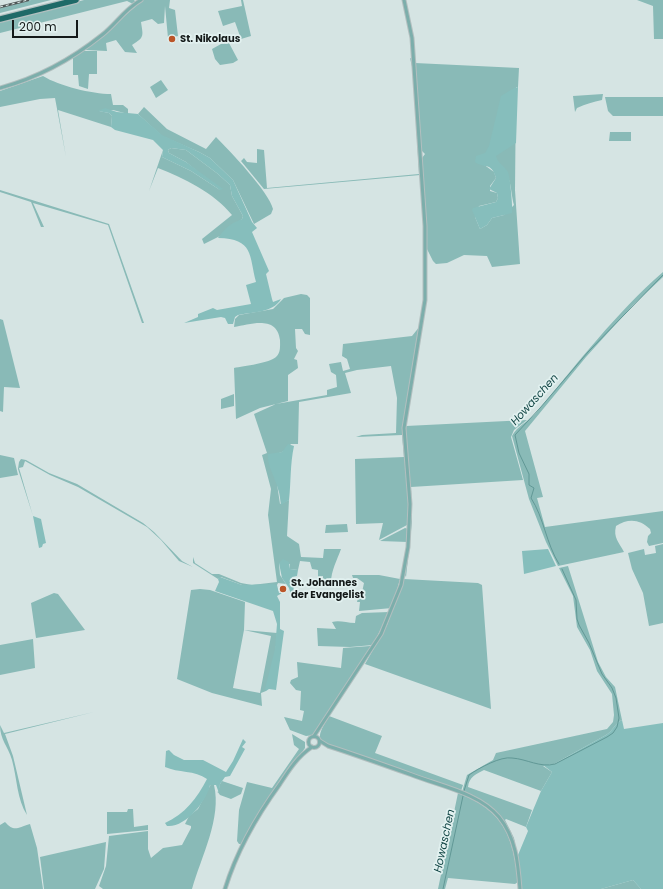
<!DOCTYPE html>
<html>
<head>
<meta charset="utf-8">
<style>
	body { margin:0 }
	#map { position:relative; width:663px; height:889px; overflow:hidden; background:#d5e4e3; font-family:Poppins,sans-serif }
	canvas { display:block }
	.scale { position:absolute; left:12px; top:20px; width:66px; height:18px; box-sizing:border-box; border:2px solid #141919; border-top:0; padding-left:5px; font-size:12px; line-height:14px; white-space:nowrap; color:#141919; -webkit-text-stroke:3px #e2f1f0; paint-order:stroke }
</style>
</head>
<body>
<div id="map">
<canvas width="663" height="889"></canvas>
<div class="scale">200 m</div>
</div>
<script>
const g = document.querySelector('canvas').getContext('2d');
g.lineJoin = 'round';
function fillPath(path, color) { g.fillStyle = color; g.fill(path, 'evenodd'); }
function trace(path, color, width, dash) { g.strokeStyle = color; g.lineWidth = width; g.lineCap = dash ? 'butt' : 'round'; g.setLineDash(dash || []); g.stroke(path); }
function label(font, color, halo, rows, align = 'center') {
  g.font = font + ' Poppins,sans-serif'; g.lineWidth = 3.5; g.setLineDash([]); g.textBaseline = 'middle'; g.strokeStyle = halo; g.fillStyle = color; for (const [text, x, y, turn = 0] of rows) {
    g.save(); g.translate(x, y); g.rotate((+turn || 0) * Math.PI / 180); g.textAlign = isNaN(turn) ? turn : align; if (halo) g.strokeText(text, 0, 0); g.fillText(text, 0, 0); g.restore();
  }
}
fillPath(new Path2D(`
	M31 0H51L0 13V8Z
	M84 0H134L136 2 133 4 127 1 0 33V22Z
	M143 0H170L169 8 175 10 178 36 168 38 165 6 164 23 158 24 152 19 141 22C143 36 145 37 132 45L137 53 125 52 116 40 106 43 107 51 85 50Z
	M241 0H243L251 36 241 39 235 22 223 26 218 11 242 6Z
	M637 0H663V39H654L653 6Z
	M229 43 238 60 233 63 220 65 215 59 212 49 221 44Z
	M81 51H97V74H89L88 89 79 86 78 75H73V56Z
	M410 58 412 59 420 175 264 189 241 161 244 158 247 162 257 163V149L264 150 267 188 419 174 413 71Z
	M415 63 519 68 518 87H516L515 190 520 264 492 267 487 256 464 255 447 263 436 264 433 261 426 247 422 158 425 154 421 150ZM498 163C512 173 510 190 514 205L504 215 492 218 487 225 480 229 475 217 479 206 496 202 498 198 497 193 490 191V186L496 178 494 172 483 164Z
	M43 76C59 86 92 94 111 94L113 105H123L128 109V114L113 110 99 111 109 113 112 116 111 127 58 110 66 157 55 98 40 99 0 107V91Z
	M161 80 168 90 156 98 150 87Z
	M603 94 602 100C593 102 586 104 577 108L575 112 573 96Z
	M605 97H663V116H613L608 111Z
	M144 107 167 129 206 149 216 137C230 151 269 192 273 209L271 214 254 224 233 180 210 158 199 152 162 136 138 114Z
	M610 132H631V141H609Z
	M171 148 186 150 218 174 230 185 232 196 243 216 242 219 220 236 204 244 202 239 232 215C214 193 184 178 158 168L149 191 163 150 162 157 191 171 220 190 186 162 169 153 168 150Z
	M0 190 109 224 144 323H142L108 225 33 203 44 227H41L31 202 0 192Z
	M663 272V277L633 305 586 357 525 431 543 497 537 498 545 527 663 511V543L649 546 647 542 648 536 651 533 650 529C640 519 628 518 616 526 613 538 619 542 624 552L558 566 546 542 529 499 512 436C517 426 529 421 536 413 576 365 616 313 663 272Z
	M301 294 307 295 310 298V335L305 334 302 329H295L296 348 298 351 294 359 297 360 298 368 288 375V401L260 408 236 419 234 368C244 366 270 363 276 357 281 353 280 345 280 340 277 315 251 324 234 327L235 319 239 315 273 309 284 298Z
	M0 319 3 320 20 388 4 387 3 412 0 411Z
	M420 326 421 336 407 412 406 426 527 420 514 430 511 437 523 480 411 487 412 522 406 577 405 575 411 522 410 487 408 523 407 525 379 540 383 523 356 524 355 459 404 457 402 435 356 437 362 435 396 433 397 398 391 366 357 370 345 373 351 393 299 402 298 444H291L285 451 279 453 277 484 280 504 289 500 287 536 299 544 301 557 323 558 324 549H341C337 560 331 571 331 582L323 581V576L318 577V570L312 569 310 562 300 561 298 570 290 569V564L279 563 280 575 286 584 278 583 277 585H242L221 577 218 579 193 563V557L195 563 212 574H219L241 583 252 585 277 582 268 515 271 489 262 455 267 453 254 414 276 404 327 395V390L337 387 336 375 331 372 329 364 341 362 343 371 350 369 347 359 342 356 343 344 412 336Z
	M234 394V406L221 409V399Z
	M0 455 14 458 18 475 0 478Z
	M21 459 26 460 49 473 77 484 143 523 154 532 182 561 193 567 179 561 161 540 147 527 78 487 50 475 25 461 23 467 19 468 33 516 18 469 19 462Z
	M347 524 348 532 325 533 326 525Z
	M405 528 409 529 408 542 380 541Z
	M663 544V623L649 626 643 593 632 569 628 553 644 549 645 555 656 553 655 546Z
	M568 566 598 662 606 677 615 687 622 720C615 723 613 731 606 735L554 764 543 766 552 772 541 791 484 770C476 774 469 777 468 787L532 810 526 827 506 819 505 820 514 838 517 855 515 847 496 812 462 792 467 775 493 760 496 753 607 729 613 722 614 715 612 694 597 671 590 650 577 627 573 596 559 568Z
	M352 575H379L400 579 392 608 359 611 360 602H357L358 598 361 597 364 583 357 578H353Z
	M404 579 478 583 482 585 491 709 365 664 387 625Z
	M200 589 210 590 245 602 244 630 277 633 275 657 266 691 261 693 262 706 212 693 177 679 191 590ZM244 630 271 636 260 693 233 688Z
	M54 593 58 594 85 630 36 638 31 603Z
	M389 612 373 645 350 647 318 646 317 628 336 629 332 622C340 620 346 623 355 623L356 616 362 613Z
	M33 639 35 668 0 675V645Z
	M370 646 371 647 314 735 306 736 290 730 284 717 302 721 304 711 300 710 301 691 296 690 290 683 291 680 298 677 297 662 341 668 343 648Z
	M94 712 5 734 13 756 27 815C17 800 17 778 12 760 8 746 0 740 0 725L4 733Z
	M329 716 382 736 375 753 463 785 461 791 323 743C315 736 325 724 329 716Z
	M292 734 305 742V748L265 803 241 844H239L237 841 239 810 247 782 272 788 299 749 294 745Z
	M222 781 243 788 241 794 231 799 220 795 217 791 218 793 220 784Z
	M211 784 214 785C222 818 201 857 192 889H103L99 886 106 866 109 836 148 831V849L151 858 163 848 182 845 191 828V826L185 824 189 816 198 809Z
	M458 793C504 811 513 835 518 882L515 884 448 878 445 889H438Z
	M128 809H133L134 827 148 825V830L107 834V812H127Z
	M5 822C14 832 17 828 30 824L37 848 43 889H0V825Z
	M106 842 104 869 95 889H44L40 857Z
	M633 880 641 889H601Z`), '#89bab7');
fillPath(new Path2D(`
	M518 87 516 143 496 156C498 164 504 165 508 172 510 176 513 208 512 213L492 218 487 225 480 229 472 210 473 208 496 202 498 198 497 193 489 189 496 178C491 161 484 169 475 162L476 156 485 153 489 146 501 96 514 88Z
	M105 108 117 112 138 114 162 135 199 152 210 158 233 180 252 222 257 228 252 232 269 271 266 274 272 299 273 302 281 299C273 313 252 312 238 315L235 317 233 324H228L225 318 221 317 184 323 198 317V314L213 308 217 310 251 304 246 285 256 282C249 255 254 239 218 238 226 227 230 224 242 219L243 216 232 196 230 185 218 174 186 150 171 148 168 150 169 153 186 162 223 189 220 190 191 171 162 157 163 150 153 140 115 130 111 127 112 116 109 113 98 111Z
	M288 444 294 446C290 464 291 482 289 500L281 505C280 500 280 494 278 489 275 477 267 466 268 454L282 452Z
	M33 516 41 519 46 543 43 544 42 547 39 548Z
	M548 549 556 566 524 574 522 551Z
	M283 559 289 562 290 569 298 570 297 576 292 577 294 584 293 595H291L289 588 282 578 279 563Z
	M220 577 242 585 273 584 277 585 279 593H282L277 596 280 602V629L284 631 276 690 269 689 266 691 265 689 275 649 277 624 273 611 215 591 219 582 218 579Z
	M622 720 624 729 663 723V889H641L633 880 601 889H521L518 855 528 831 526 827 541 791 552 772 543 765 554 764 606 735C613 731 615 723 622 720Z
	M243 739 246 742 242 747 245 749 230 776 225 777 220 784 219 793 216 785H210C207 801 185 828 167 826L165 823C185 814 197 798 207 779 195 770 178 773 165 767L166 751 169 750 174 755 184 760H203L226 772 233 761Z`), '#86bebc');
trace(new Path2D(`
	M559 564C546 543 544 518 531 498L534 488 529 485V474L519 453 515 435 540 408 588 352 663 275
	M464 791 469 775C479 768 501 756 512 758 527 759 540 768 555 764L607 737 613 733 617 727 619 718 616 698 612 688 602 674 589 643 579 625 577 619 576 600 562 569
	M443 889 463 796`), '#619896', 1);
const tertiary = new Path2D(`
	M0 88C37 78 72 59 102 35 116 24 125 9 141 0
	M314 736 381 634 401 585 408 547 410 504 404 428 425 300V226L412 38 404 0
	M308.5 742a5.5 5.5 0 1 1 11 0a5.5 5.5 0 1 1-11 0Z
	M320 741 328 746C356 755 384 765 412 775 440 786 479 793 499 817 516 838 518 863 520 889
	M225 889C237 850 256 817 280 784 289 770 298 756 312 747`);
const motorway = new Path2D(`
	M0 19 76 0`);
trace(tertiary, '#b2bfbf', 5);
trace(motorway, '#b2bfbf', 8);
trace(tertiary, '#7caeab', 3);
trace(motorway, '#1f6a68', 5.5);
const rail = new Path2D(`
	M0 7 28 0`);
trace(rail, '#4f5757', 2.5);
trace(rail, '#e2f1f0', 1, [3]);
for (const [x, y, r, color] of [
	[172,39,4,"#bb5528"],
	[283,589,4,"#bb5528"]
]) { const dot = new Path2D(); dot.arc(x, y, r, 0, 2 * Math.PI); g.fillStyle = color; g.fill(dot); trace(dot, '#e2f1f0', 1.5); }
label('bold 10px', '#141919', '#e2f1f0', [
	["St. Nikolaus",180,39],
	["St. Johannes",291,583],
	["der Evangelist",291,595]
], 'left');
label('italic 11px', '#144746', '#e2f1f0', [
	["Howaschen",535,400,-48],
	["Howaschen",445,841,-78]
]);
</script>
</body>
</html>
